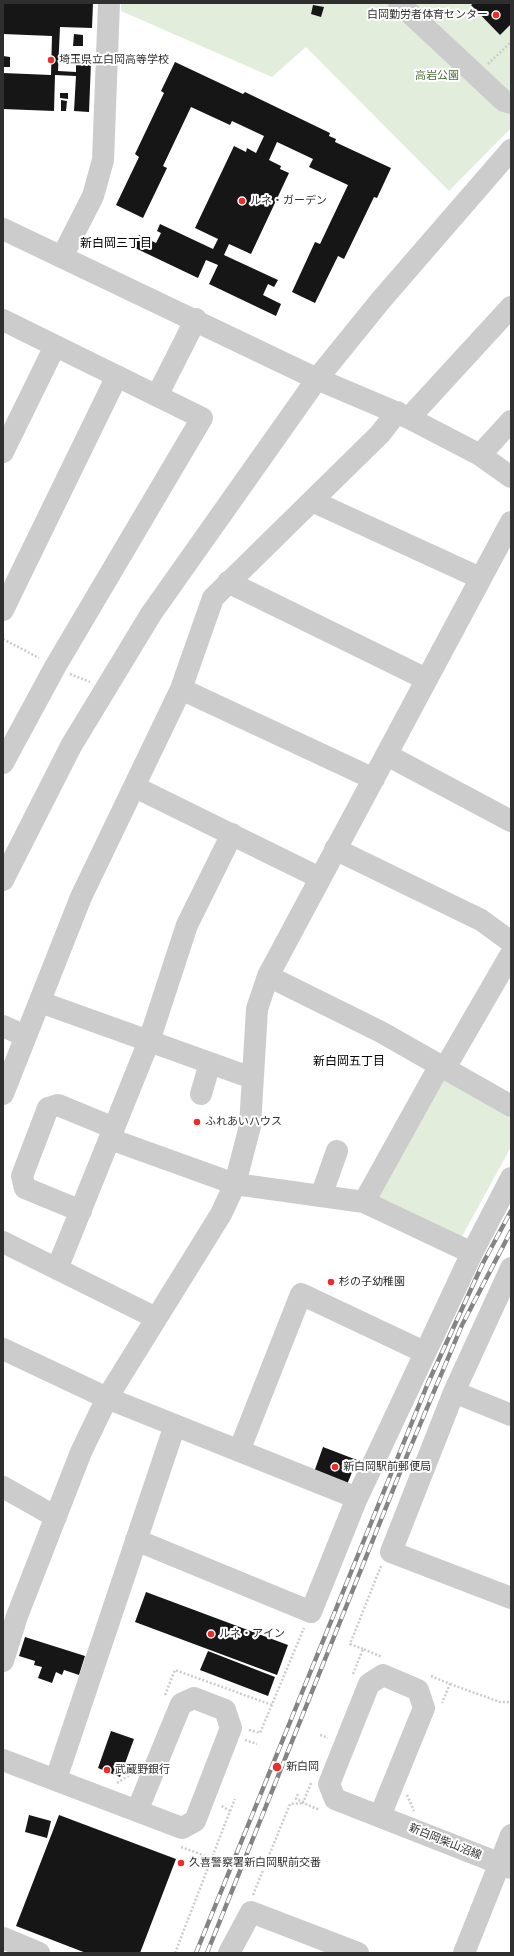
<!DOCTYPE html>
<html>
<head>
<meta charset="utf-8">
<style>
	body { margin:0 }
	#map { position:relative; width:514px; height:1956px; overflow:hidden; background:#fff; font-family:"Archivo Narrow",sans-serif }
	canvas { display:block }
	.frame { position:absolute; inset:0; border:4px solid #2f2f2f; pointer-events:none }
</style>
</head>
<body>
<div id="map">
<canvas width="514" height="1956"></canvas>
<div class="frame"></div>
</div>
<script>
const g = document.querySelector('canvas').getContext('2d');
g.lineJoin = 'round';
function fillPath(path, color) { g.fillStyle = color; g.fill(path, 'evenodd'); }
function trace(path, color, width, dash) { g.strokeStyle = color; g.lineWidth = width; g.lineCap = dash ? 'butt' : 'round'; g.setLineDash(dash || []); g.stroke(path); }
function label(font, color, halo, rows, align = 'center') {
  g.font = font + ' "Archivo Narrow","Noto Sans JP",sans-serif'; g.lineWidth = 4; g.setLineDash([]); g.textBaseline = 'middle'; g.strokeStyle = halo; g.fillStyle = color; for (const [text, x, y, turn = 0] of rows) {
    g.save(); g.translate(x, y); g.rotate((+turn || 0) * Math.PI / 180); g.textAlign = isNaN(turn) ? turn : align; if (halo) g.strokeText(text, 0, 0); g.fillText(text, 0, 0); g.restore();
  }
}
fillPath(new Path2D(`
	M121 3H511V128L449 191 306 47 272 77 121 11Z
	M441 1074 511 1116V1147L460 1240 373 1198Z`), '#e3eddc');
fillPath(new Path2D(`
	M3 3H93L92 28 60 27 58 71 76 72V62H91L89 112 74 111 76 76 55 75 54 111 3 109V73L51 75 52 36 3 34Z
	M474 3H511V24L500 35 471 5Z
	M313 5 324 7 321 17 311 14Z
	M74 34 83 35V46H73Z
	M3 56 10 57V67H3Z
	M175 62 243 94 245 92 330 133 329 136 336 139 335 142 391 168 377 198 374 197 344 259 338 256 315 303 292 292 315 242 320 244 348 185 309 167 313 159 277 142 269 160 281 166 280 169 289 173 251 254 229 244 224 255 278 280 274 287 268 284 263 295 281 304 276 316 209 284 218 265 206 260 198 278 133 247 139 235 156 243 161 233 157 231 160 224 213 249 218 239 195 228 234 146 246 152 247 148 256 153 264 136 232 121 230 125 191 107 163 166 167 168 143 218 116 205 139 157 135 154 164 93 161 91Z
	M60 93H68V99L60 98Z
	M61 100 67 101 66 111H61Z
	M323 1447 357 1460 346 1487 313 1475Z
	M146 1592 288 1645 277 1675 135 1622Z
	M25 1637 85 1656 79 1675 64 1670 62 1675 56 1672 52 1683 38 1678 42 1667 34 1665 35 1661 19 1656Z
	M208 1651 275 1677 268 1696 200 1670Z
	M111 1731 134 1739 120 1777 98 1768Z
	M29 1815 51 1821 47 1838 25 1832Z
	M59 1815 176 1859 140 1953H86L16 1926Z`), '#161616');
trace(new Path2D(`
	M488 64 511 42
	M3 639 39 658
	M70 674 90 682
	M363 1649 350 1644 381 1566
	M353 1674 363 1649 382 1657
	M431 1676 450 1684 442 1703
	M450 1684 500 1702H511
	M165 1695 175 1670 272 1705
	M249 1730 260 1733 304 1628
	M320 1735 328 1738
	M245 1740 257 1744
	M117 1783 133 1773
	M311 1783 303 1803 320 1810
	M298 1794 296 1799 304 1802
	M407 1795 414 1811
	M230 1811 235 1799
	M181 1847 211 1858
	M253 1895 290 1804 303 1803
	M175 1953 230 1811 220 1805`), '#ccc', 2.5, [2, 2]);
trace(new Path2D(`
	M399 3 504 101 511 103
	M3 229 317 379 409 418 480 455 511 477
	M62 257 93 196 103 160 109 3
	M3 320 202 418 55 667 3 763
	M157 396 196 319
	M409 418 511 307
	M3 452 55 346
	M480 455 511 421
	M312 501 480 578
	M228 582 426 679
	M3 610 117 376
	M181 689 374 779
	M387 755 511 821
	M135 787 320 878
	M335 849 481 920 511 942
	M3 880 71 746 151 614 317 379 381 300 511 150
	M268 976 381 1032 511 1106
	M40 1002 252 1078
	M3 1026 25 1036
	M445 1068 511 954
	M3 1094 81 897 181 689 213 598 380 434 397 412
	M201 1094 210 1063
	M110 1139 235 1184 364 1202 472 1253
	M321 1196 337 1151
	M364 1202 440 1065
	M81 1211 25 1188 22 1176 48 1108 58 1105 114 1128
	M3 1242 156 1318
	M511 1268 454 1392 391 1552 511 1598
	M57 1269 149 1041 187 925 232 834
	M3 1349 107 1398 357 1498
	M454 1392 511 1415
	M239 1451 301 1294 424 1352
	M3 1487 56 1517
	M136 1540 311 1612 357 1498 472 1253 511 1178
	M3 1661 17 1616 81 1452 107 1398 221 1214 235 1184 250 1126 257 1009 268 976 511 522
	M3 1760 182 1828 195 1821 231 1728 225 1710 194 1698 181 1704 137 1811
	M56 1779 175 1425
	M380 1816 424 1708 418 1690 383 1675 369 1684 329 1784 335 1799 511 1868
	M3 1938 39 1953
	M229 1953 251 1912 358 1953
	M464 1953 511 1835`), '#ccc', 22);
const rail = new Path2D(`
	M196 1953 428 1383 483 1263 511 1211
	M207 1953 403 1465 462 1325 511 1231`);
trace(rail, '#848484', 4.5);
trace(rail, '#fff', 3, [9]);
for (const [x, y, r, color] of [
	[496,15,4,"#ed2b29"],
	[51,60,4,"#ed2b29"],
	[242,201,4,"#ed2b29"],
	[197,1122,4,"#ed2b29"],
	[331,1282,4,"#ed2b29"],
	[335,1467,4,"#ed2b29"],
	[211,1634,4,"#ed2b29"],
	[277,1767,5,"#ed2b29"],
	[107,1770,4,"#ed2b29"],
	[181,1863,4,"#ed2b29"]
]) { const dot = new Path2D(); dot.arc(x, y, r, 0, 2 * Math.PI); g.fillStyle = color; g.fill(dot); trace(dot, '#fff', 1.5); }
label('11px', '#2f2f2f', '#fff', [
	["白岡勤労者体育センター",488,15,"right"],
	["埼玉県立白岡高等学校",59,60],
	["ルネ・ガーデン",250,201],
	["ふれあいハウス",205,1122],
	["杉の子幼稚園",339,1282],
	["新白岡駅前郵便局",343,1467],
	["ルネ・アイン",219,1634],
	["新白岡",286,1767],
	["武蔵野銀行",115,1770],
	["久喜警察署新白岡駅前交番",189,1863]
], 'left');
label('11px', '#4d6d3a', '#fff', [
	["高岩公園",437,76]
]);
label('11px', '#2f2f2f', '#fff', [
	["新白岡柴山沼線",445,1842,22]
]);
label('12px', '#000', '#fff', [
	["新白岡三丁目",116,244],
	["新白岡五丁目",349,1062]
]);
</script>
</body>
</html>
